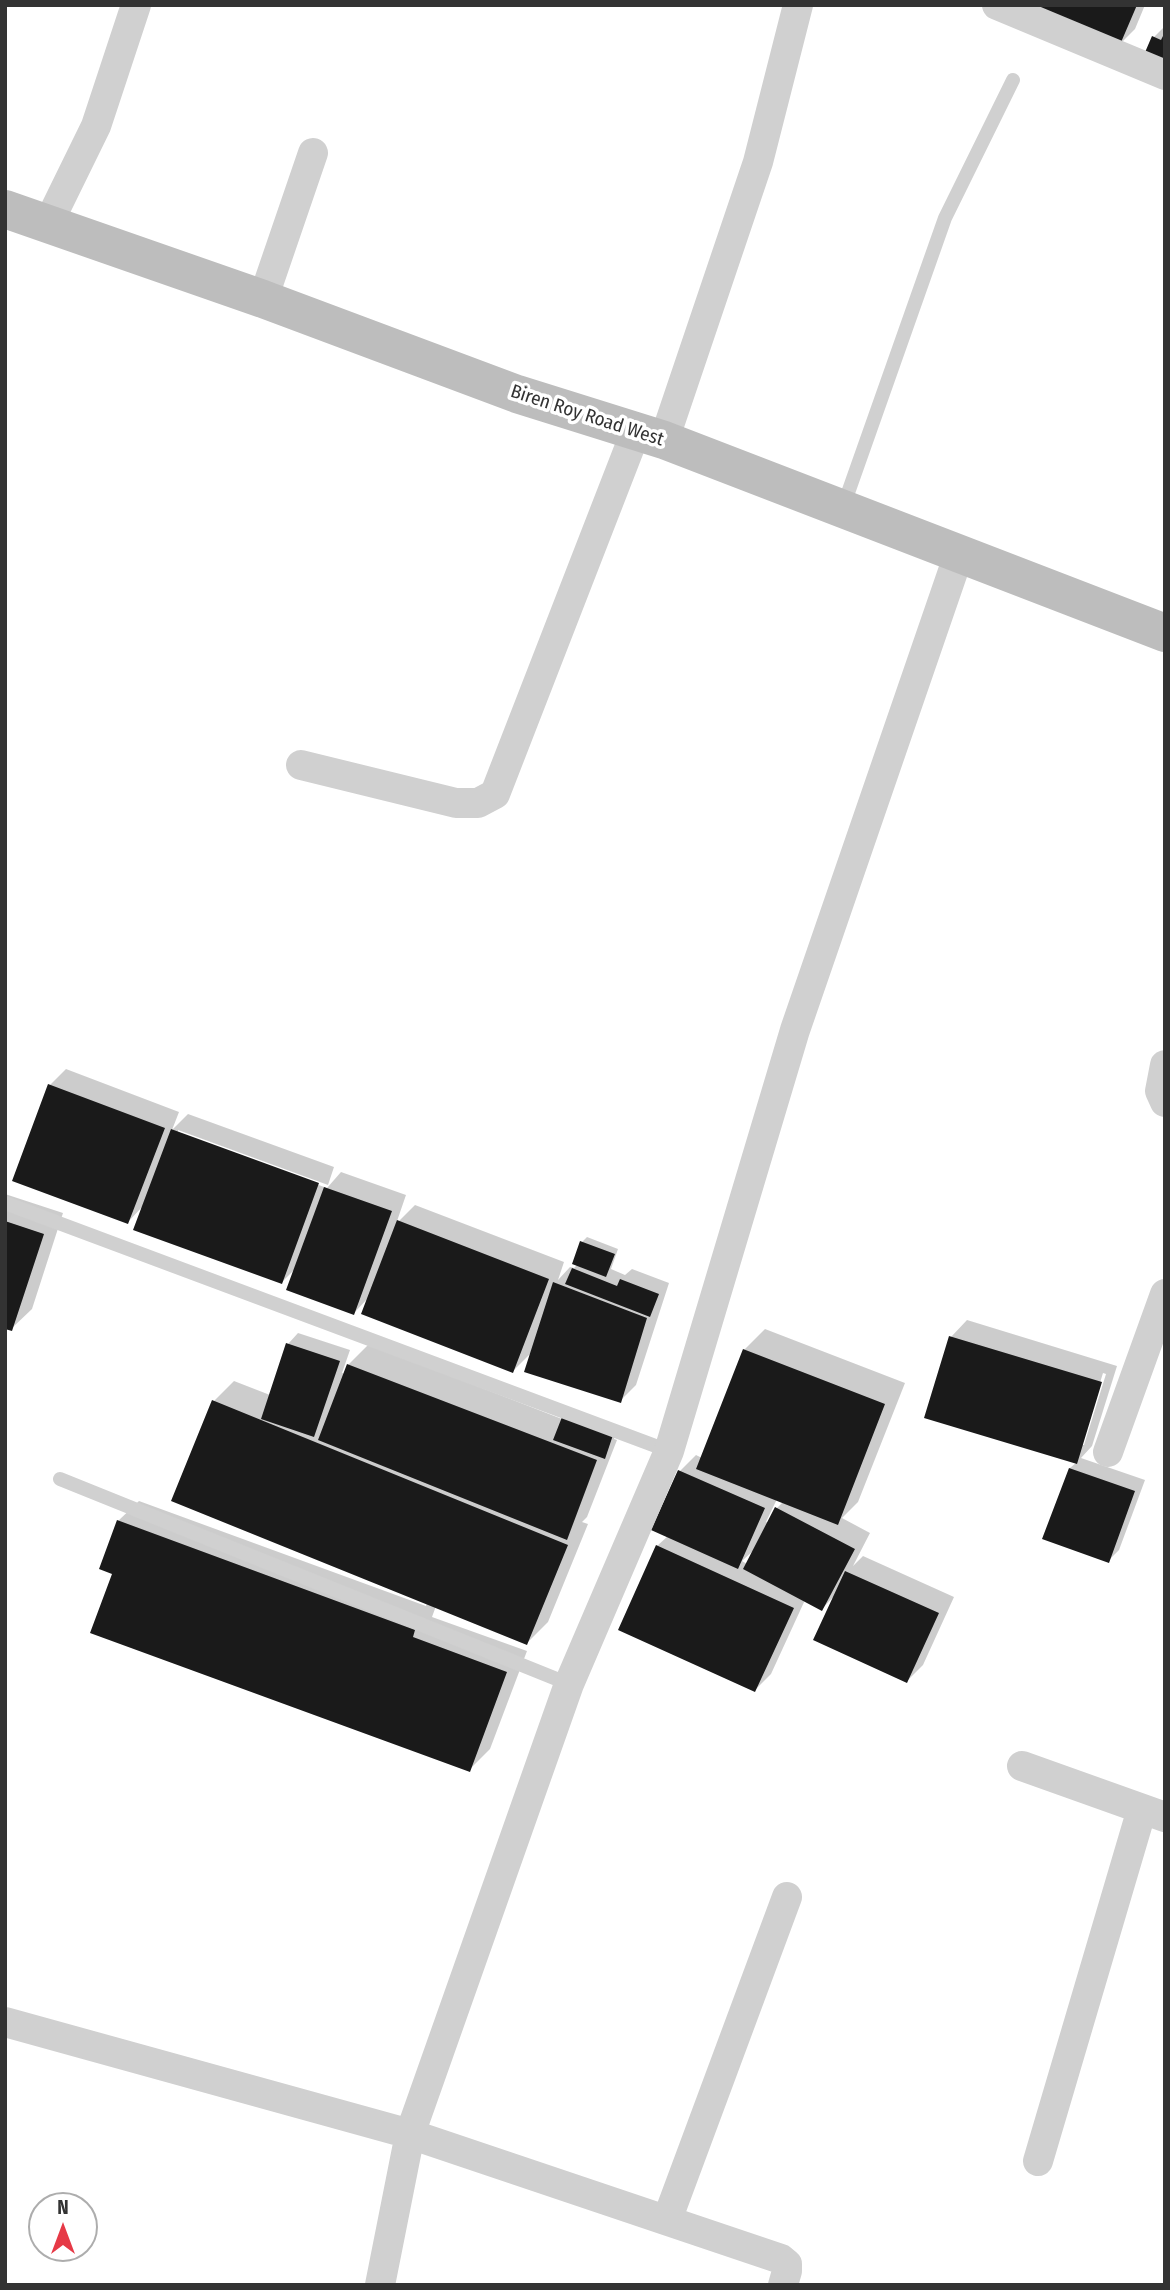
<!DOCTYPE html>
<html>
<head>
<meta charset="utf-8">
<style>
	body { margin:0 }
	#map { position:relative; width:1170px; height:2290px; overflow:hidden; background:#fff; font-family:"Fira Sans Condensed",sans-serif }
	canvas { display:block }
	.frame { position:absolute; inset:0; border:7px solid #333; pointer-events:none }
	.north { position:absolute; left:28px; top:2192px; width:70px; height:70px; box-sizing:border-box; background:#fff; border:2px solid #adadad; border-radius:50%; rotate:0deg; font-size:19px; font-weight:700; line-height:28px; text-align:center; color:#333 }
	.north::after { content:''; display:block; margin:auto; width:24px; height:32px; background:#e63946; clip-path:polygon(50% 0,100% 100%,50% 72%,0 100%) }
</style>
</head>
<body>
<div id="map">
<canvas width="1170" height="2290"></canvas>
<div class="frame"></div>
<div class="north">N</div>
</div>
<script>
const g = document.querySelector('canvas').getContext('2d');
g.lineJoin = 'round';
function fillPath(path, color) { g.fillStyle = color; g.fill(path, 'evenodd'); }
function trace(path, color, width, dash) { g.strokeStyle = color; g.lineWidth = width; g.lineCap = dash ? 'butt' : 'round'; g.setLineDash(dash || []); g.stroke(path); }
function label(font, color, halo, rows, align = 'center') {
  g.font = font + ' "Fira Sans Condensed",sans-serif'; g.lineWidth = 7; g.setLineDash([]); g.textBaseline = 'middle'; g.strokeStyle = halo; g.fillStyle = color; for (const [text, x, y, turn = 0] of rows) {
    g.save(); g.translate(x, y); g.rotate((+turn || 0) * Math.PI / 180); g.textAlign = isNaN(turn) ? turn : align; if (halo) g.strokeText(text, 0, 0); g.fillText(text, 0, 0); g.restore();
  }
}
fillPath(new Path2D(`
	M1024 5H1145L1135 29 1119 45Z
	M1165 26V64L1145 56 1154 37Z
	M66 1069 179 1112 172 1130 188 1114 334 1167 328 1185 178 1130V1134L327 1188 341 1172 406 1195 396 1224 415 1205 564 1262 558 1280 570 1267 574 1268 578 1264 574 1263 582 1242 587 1237 618 1249 611 1269 625 1275 632 1269 669 1283 636 1385 620 1401 533 1351 513 1371 369 1297 354 1313 296 1268 282 1282 144 1205 128 1222 50 1085Z
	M5 1194 63 1213 32 1309 11 1329 5 1328Z
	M967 1320 1117 1366 1092 1446 1081 1458 1145 1480 1119 1550 1108 1561 1045 1538 1070 1468 1077 1462 951 1337ZM1103 1373 1106 1374 1084 1445H1081Z
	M765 1329 905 1383 858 1502 842 1518 870 1533 853 1566 863 1556 954 1597 923 1665 907 1681 836 1594 822 1609 805 1600 771 1674 755 1690 657 1546 668 1536 680 1471 696 1455 702 1458 744 1350ZM777 1499 784 1501 777 1508 769 1523 766 1522ZM754 1550 747 1564 742 1561Z
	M298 1333 350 1350 342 1373 345 1374 348 1365 369 1344 562 1419 617 1430 614 1439 617 1440 587 1517 582 1522 588 1524 548 1622 527 1643 436 1606 432 1617 527 1651 490 1749 469 1770 114 1573 118 1521 139 1501 426 1606 427 1603 214 1401 234 1381 270 1395 288 1344Z`), '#0003');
fillPath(new Path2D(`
	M1020 5H1137L1119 47Z
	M1165 32V66L1143 57 1152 36 1161 40Z
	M48 1084 165 1128 128 1224 12 1181Z
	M171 1129 319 1183 282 1284 133 1230Z
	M324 1187 392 1211 354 1315 286 1290Z
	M397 1220 549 1279 513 1373 361 1314Z
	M5 1221 44 1234 12 1331 5 1329Z
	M580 1241 615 1254 606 1277 572 1264Z
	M572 1268 617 1286 620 1279 659 1294 650 1317 565 1284Z
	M553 1282 647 1318 621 1403 524 1372Z
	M949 1336 1102 1382 1077 1464 924 1418Z
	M286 1343 340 1361 314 1437 261 1419Z
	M743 1349 885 1404 838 1525 696 1469Z
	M347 1364 597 1460 567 1540 318 1440Z
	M212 1400 568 1545 527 1645 171 1501Z
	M562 1417 613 1435 605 1459 553 1440Z
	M1069 1468 1135 1491 1109 1563 1042 1539Z
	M678 1470 765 1508 738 1569 651 1530Z
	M775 1507 855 1549 822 1611 743 1569Z
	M117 1520 415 1630 413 1637 507 1672 470 1772 90 1633 112 1574 99 1569Z
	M656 1545 794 1608 755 1692 618 1630Z
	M845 1571 939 1613 907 1683 813 1640Z`), '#1a1a1a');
trace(new Path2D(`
	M843 507 945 218 1013 80
	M5 1203 669 1451
	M60 1479 569 1684`), '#d0d0d0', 14);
trace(new Path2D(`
	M997 5 1165 75
	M48 224 96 126 136 5
	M263 299 313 153
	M664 440 758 162 798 5
	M301 765 456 803H478L495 794 636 431
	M1165 1065 1160 1091 1165 1102
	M1108 1452 1165 1294
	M1022 1766 1165 1817
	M5 2022 410 2134 781 2259 787 2264V2271L783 2285
	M1038 2161 1142 1809
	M667 2220 787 1897
	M380 2285 410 2134 569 1684 669 1451 795 1030 959 554`), '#d0d0d0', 30);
trace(new Path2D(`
	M5 209 263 299 517 394 664 440 1165 633`), '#bdbdbd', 38);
label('19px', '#333', '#fff', [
	["Biren Roy Road West",587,416,18]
]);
</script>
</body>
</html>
